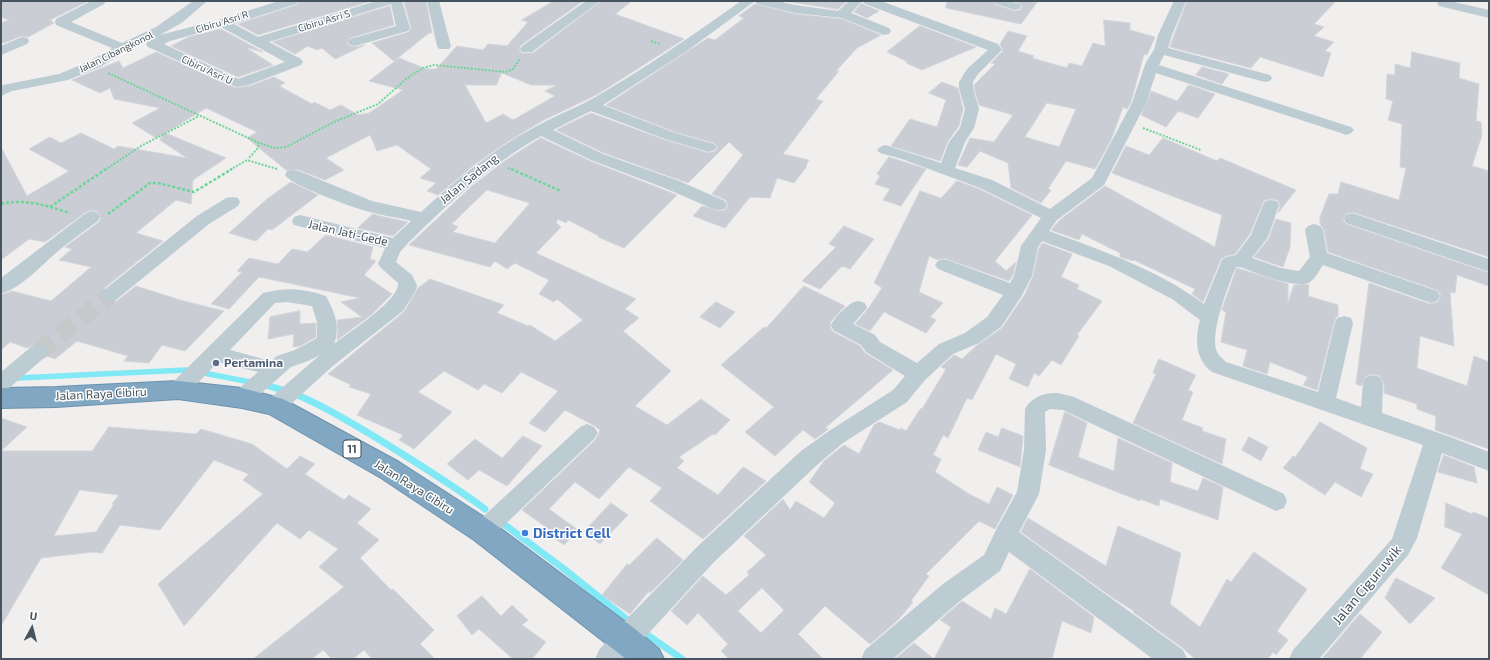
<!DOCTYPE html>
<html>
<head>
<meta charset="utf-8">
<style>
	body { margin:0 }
	#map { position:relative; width:1490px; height:660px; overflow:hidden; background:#f1eeee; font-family:"Exo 2",sans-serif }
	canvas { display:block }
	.frame { position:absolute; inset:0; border:2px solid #45545e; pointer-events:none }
	.north { position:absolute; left:12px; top:608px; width:40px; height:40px; -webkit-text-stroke:3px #fff; paint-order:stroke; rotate:7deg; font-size:11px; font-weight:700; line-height:16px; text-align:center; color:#45545e }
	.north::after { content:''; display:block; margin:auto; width:14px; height:18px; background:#45545e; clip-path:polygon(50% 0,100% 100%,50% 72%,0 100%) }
</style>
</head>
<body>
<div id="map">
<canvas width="1490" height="660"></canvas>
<div class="frame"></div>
<div class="north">U</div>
</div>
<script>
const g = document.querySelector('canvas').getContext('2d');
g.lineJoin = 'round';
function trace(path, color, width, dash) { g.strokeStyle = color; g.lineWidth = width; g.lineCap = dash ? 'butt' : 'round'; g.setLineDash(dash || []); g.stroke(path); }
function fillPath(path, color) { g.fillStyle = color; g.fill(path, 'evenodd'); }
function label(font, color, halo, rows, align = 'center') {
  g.font = font + ' "Exo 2",sans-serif'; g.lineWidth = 3; g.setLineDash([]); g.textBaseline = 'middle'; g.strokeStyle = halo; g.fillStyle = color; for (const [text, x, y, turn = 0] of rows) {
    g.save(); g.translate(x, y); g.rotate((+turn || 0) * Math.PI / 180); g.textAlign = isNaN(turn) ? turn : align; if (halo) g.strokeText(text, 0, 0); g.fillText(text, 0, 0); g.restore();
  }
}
trace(new Path2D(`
	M204 373 250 382
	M18 378 186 370`), '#81e8f5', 5.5);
trace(new Path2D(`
	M269 386 286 391
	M297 395C325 406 349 422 375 437 412 460 450 483 485 509
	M505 525 564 569 630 622
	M642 631 682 659`), '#81e8f5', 7);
const building = new Path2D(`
	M1 1H88L50 20 54 23 28 37 21 36 4 43 1 42V23L9 20 1 17Z
	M299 1H371L258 35 238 24 296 5Z
	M404 1H426L432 33H429L394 61 372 43 409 32 411 28Z
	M554 1H583L521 45 519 48 521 53H533L601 1H632L615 14 684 39 598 94 542 121 504 144 474 165 438 195 427 191 436 183 420 178 431 169 397 145 377 151 370 135 326 158 344 170 325 180 299 170H286L247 138 257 132 206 108 165 133 226 158 193 180 191 204 176 200 136 233 163 241 103 289 100 296 104 301 110 303 117 301 136 286 180 300 224 311 185 351 162 345 149 363 124 361 128 356 77 341 55 359 47 356 49 351 46 346 39 343 27 348 10 342 1 350V295L12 291 51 301 91 267 59 260 72 249 65 247 99 222 101 218 98 212 92 210 86 212 45 242 29 239 1 260V147L27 196 69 171 29 149 50 137 61 143 81 133 114 149 118 146 187 158 160 140 163 134 156 138 132 123 160 108 114 99 110 88 100 93 72 80 119 61 123 68 156 52 235 88 250 86 274 77 285 83 279 86 312 104 314 102 330 110 341 105 358 115 369 113 403 90 369 81 399 58 426 69H436L457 46 483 50 488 44 507 46 528 22 522 20ZM502 73 531 85H557L545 91 555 96 513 120 503 114 486 123 465 85H496Z
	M784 1H847L838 9Z
	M947 1H993L996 5 1015 11 1020 10 1022 6 1015 1H1038L1021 24 946 8Z
	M1187 1H1336L1314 24 1324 27 1314 36 1334 42 1325 51 1331 53 1323 77 1260 57 1251 68 1170 47Z
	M862 3 864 5 879 11 867 18 854 12Z
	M755 4 795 14 842 19 881 35 857 48 836 71H839L816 99 823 101 783 154 809 160 806 165 807 166 794 183 777 178 770 198 750 197 725 228 693 216 702 206 719 211 725 210 728 206 726 200 712 194 743 155 729 142 688 183 604 153 556 130 591 113 665 140 709 153 715 151 718 147 714 143 675 132 606 105 708 38 715 40 744 18 739 16Z
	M390 6 394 25 350 38 347 43 350 46 355 47 365 45 335 59 322 48 317 50 308 46 295 54 273 42Z
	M1104 20 1130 23V30L1155 37 1147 55 1144 54 1131 102 1127 109 1123 107 1111 140 1095 169 1066 161 1048 189 1051 190 1041 203 1011 188 1008 163 980 151 967 167 958 165 970 138 994 142 1013 115 979 105 974 88V85L995 64 991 63 1003 51 1000 44 1008 31 1027 36 1018 51 1034 56 1032 58 1067 68 1069 63 1082 66 1093 43 1105 46ZM1047 103 1076 109 1059 147 1025 137Z
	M920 26 976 47 922 70 906 63 908 62 887 52Z
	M221 29 263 52 248 48V49L273 65 238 77 171 46 189 37Z
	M1412 52 1460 63 1459 78 1479 84 1476 121 1481 122 1482 135 1472 166 1489 171V257L1352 212 1346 214 1343 220 1346 224 1489 273V286L1457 275 1455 293 1450 292 1454 346 1420 336 1417 368 1467 386 1474 356 1489 362V449L1435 430 1436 416 1417 409V404L1384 393V383L1380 376 1373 374 1366 376 1361 386 1356 384 1369 283 1430 304 1438 302 1441 295 1437 290 1328 252 1324 230 1320 224V217L1329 194H1338L1341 182 1399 200 1406 168 1400 167 1402 124 1388 120 1393 101 1386 99 1387 74 1395 75V64L1410 68Z
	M1202 67 1229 74 1222 84 1196 75Z
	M942 82 958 88 963 109 959 126 948 141 940 161 891 146 910 119 937 127 946 100 929 93Z
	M1189 85 1215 94 1198 118 1178 111 1166 127 1141 115 1151 91 1177 101Z
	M541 138 590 161 677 195 624 248 598 237 599 236 568 220 566 223 558 219 556 223 561 227 536 253 636 299 625 309 639 318 623 331 671 371 635 406 667 425 701 399 730 420 715 435 713 434 679 457 684 461 677 468 718 495 743 467 766 481 703 539 650 501 662 488 629 467 599 499 575 482 549 509 578 530 564 545 547 533 550 530 522 510 595 440 599 434 600 430 595 426 565 410 545 432 529 423 558 391 521 372 502 393 484 384 478 390 444 371 418 392 452 412 414 449 399 440 403 435 357 415 371 394 349 387 351 385 328 374 404 312 418 288 430 279 504 305 497 313 528 326 530 325 555 341 583 320 557 299 554 302 539 294 549 280 515 263 507 269 495 261 490 267 409 245 472 186 506 160ZM487 190 530 203 495 243 453 232 458 227 452 224Z
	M1163 138 1217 161 1220 158 1296 190 1278 213 1280 205 1278 200 1271 199 1264 200 1250 234 1235 254 1226 256 1221 259 1203 302 1192 294 1195 289 1134 260 1133 261 1120 257V253L1082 234 1079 240 1051 230 1061 219 1105 186 1215 247 1222 215 1112 173 1126 146 1149 155Z
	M889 157 926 169 901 206 883 200 890 189 875 184 880 176 877 174Z
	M957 181 979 189 1032 215 995 261 1006 271 1016 262 1013 275 1009 281 944 258 938 260 929 256 919 292 943 303 930 317 936 320 926 333 884 312 870 331 855 324 868 309 882 288 874 283 920 191 941 198Z
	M291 182 318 195 272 230 268 229 256 241 229 233 267 199Z
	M373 214 380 216 408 222 393 236 358 228Z
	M1276 219 1291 223 1290 247 1283 267 1254 257 1269 238Z
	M844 226 874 239 850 269 842 266 820 289 802 281 836 247 829 244Z
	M326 235 373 247 370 259 376 261 364 275 392 294 371 315 337 340 338 331 337 320 362 317 341 302 360 298 259 277 229 309 211 304 242 272 237 271 249 258 278 264 292 249 307 252Z
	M1043 243 1072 254 1061 277 1079 285 1077 289 1102 301 1077 335 1079 336 1061 365 1052 360 1039 376 1034 373 1028 387 1009 379 1016 364 996 354 972 400 967 398 948 438 943 435 933 455 941 459 935 472 969 494 989 504 997 487 1013 495 995 529 979 521 926 574 929 576 911 601 913 602 898 620 870 644 825 606 798 634 823 659H729L721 651 728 644 698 613 687 625 671 611 703 576 726 595 749 575 747 572 766 555 744 536 783 499 790 510 796 501 824 518 835 503 809 482 824 461 844 445 859 454 874 425 879 422 900 430 901 428 906 431 921 408 922 409 946 369 941 367 954 355 962 359 976 346 1002 328 1025 294 1033 276 1039 248ZM762 588 784 610 761 633 738 611Z
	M1237 268 1288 284V303L1294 285 1307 284 1309 285 1308 296 1338 305V316L1336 317 1334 323 1317 390 1303 385 1308 377 1270 362 1267 374 1243 366 1247 350 1221 342 1226 312 1222 310Z
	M804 286 845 306 831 321 830 326 832 331 860 346 865 353 893 370 825 428 828 429 825 432 815 439 803 430 775 456 745 432 774 407 721 365 764 327 766 328Z
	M716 302 735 312 720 328 700 317Z
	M300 311V324L316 323V337L300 346 293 347 294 334 268 339 270 317Z
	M1159 359 1196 375 1188 390 1193 392 1182 420 1203 428 1202 431 1226 439 1222 464 1133 423 1156 374 1153 373Z
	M1065 412 1087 423 1078 457 1114 471 1118 438 1172 463 1170 482 1198 491 1203 478 1223 487 1218 520 1160 499 1159 506 1140 499V501L1049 465Z
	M1 418 27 427 1 451Z
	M1320 422 1367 448 1360 469 1373 474 1361 497 1335 482 1325 495 1283 468 1293 456 1295 457Z
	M109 427 196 434 201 429 252 444 287 469 300 456 315 464 305 474 344 500 349 495 371 509 357 523 379 540 360 558 391 590 393 589 434 630 420 644 435 659H372L364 650 353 659H332L323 650 312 659H253L344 587 319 567 338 549 309 530 300 539 277 523 184 626 158 584 263 494 243 480 249 474 214 460 160 530 120 525 102 553 93 552 41 558 1 626V451H92ZM80 490 119 495 112 504H114L96 532 54 536Z
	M1002 428 1023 436 1020 467 978 450 986 432 998 437Z
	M523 436 542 446 507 486 479 470 468 480 447 464 475 439 502 458Z
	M1249 437 1268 447 1261 461 1242 450Z
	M1444 455 1474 467 1477 483 1438 472Z
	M611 503 628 515 600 544 584 532Z
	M1446 503 1472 514 1473 512 1489 518V595L1441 568 1462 534 1445 527Z
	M1028 518 1106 566 1118 526 1181 553 1170 604 1200 627 1227 579 1231 582 1254 552 1307 589 1277 631 1288 640 1276 655 1273 652 1268 659H1195L1184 649 1133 612 1134 611 1113 598 1021 532Z
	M657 538 683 560 650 593 649 591 630 614 602 595 627 564 629 565Z
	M1030 569 1094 617 1091 633 1062 621 1052 659H895L914 643 934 659 951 627 940 620 962 601 991 619 995 608 1006 614Z
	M1396 578 1435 598 1410 624 1385 598Z
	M482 596 501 616 512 605 528 620 522 625 546 642 532 659H513L479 629 472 635 457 616Z
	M1360 614 1382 632 1360 659H1322Z`);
fillPath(building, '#caced4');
trace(building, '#d2d5db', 1);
trace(new Path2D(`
	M38 352 110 295`), '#c6c8ca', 18, [18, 9]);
const highway = new Path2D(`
	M178 381 242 388 283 399 399 462 492 522 635 629 659 649 664 659H626L474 540 381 478 269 414 242 408 178 399 56 407 1 408V388L56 387Z`);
trace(highway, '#6c92ae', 2);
trace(new Path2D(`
	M651 41 660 44
	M108 73 257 142 259 144 257 149 248 159
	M1143 128 1201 150
	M257 142 274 148 286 147 334 122 378 104 406 79 423 68 434 65 506 72 513 69 520 59
	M508 168 513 170
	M105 170 141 146 199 116
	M230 170 247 160 277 169`), '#6dd598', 2, [2, 1.5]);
trace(new Path2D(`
	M511 169 561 191
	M1 204C25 198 47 206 70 213
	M50 207 106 169
	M108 214 150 183H158L194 192 232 169`), '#6dd598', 2.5, [3, 2]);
fillPath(new Path2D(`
	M91 1H106L104 4 71 22 122 43 156 27 193 1H207L183 22 160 35 218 20 279 1H298L296 4 234 24 258 37 376 1H402L410 28 408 31 355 46 350 45 348 42 350 39 396 26 391 4 269 42 301 59 303 62 301 65 249 85 236 87 148 47 146 44 148 41 160 36 127 51 100 67 68 80 12 91 1 96V86L3 85 59 74 90 61 112 48 56 25 55 22 56 19ZM221 27 285 62 238 79 164 44 170 41Z
	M427 1H439L451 46 449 49H439L437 46Z
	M586 1H600L532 52H522L520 49 522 46Z
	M741 1H777L795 5 838 11 849 1H862L851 13 889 28 891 31 889 34 884 35 842 18 795 13 757 4 755 1 687 51 603 105 675 133 714 144 717 147 714 150 709 152 665 139 591 111 553 130 603 154 679 181 725 201 727 205 725 209 719 210 713 209 667 189 591 160 541 136C491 164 449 203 408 243L400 252 396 262 412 275 417 285 416 290 403 311 334 365 282 412 275 414 268 412 265 406 268 400 320 355 308 361 291 367 249 404 242 406 235 404 232 398 235 392 258 372 218 362 185 396 178 398 171 396 168 390 171 384 263 293C285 287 304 288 326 296 334 311 341 327 334 344 348 333 400 300 398 283L381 268 378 264 385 248 294 225 292 221 294 217 300 215 393 238 411 221C395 217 378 215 363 210 349 206 291 185 285 175L287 171 293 170 299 171 372 201 421 212C456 180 493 149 535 127 556 115 579 107 599 95 648 66 695 34 741 1ZM287 302 312 306 317 322V338L295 350 277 356 271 361 230 350 275 303Z
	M863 1H881L998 44 1002 50 978 74 973 82V88L979 109 974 128 965 142 955 168 992 180 1050 209 1092 178 1132 103 1146 62 1154 50 1158 35 1174 1H1186L1172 35 1168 48 1270 75 1272 78 1270 81 1265 82 1164 55 1159 65 1351 127 1354 130 1351 133 1346 135 1341 133 1156 73 1146 103 1104 185 1057 220 1049 231C1103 251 1158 270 1204 304L1222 260 1226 257 1236 255 1251 235 1263 205 1265 201 1271 200 1277 201 1279 205 1268 237 1252 258 1281 268 1299 271 1310 257 1305 230 1308 226 1314 224 1320 226 1323 230 1327 253 1437 291 1440 296 1437 301 1431 303 1323 265C1320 269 1315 279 1310 282 1296 290 1255 272 1240 267H1236C1228 286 1209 334 1217 352 1219 356 1223 359 1226 362L1318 392 1335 323 1337 318 1344 316 1351 318 1353 323 1336 398 1361 407 1363 383 1366 377 1373 375 1380 377 1383 383 1382 413 1453 438 1489 452V471L1442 453 1417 538 1408 555 1319 659H1289L1293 650 1392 539 1423 445 1212 372C1195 359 1195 339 1200 320L1172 299 1109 266 1042 241 1038 247 1032 276 1021 297 1001 327 979 343 953 354 925 380 907 402 843 443 817 465 714 562 625 659H595L599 650 616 630 698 546 801 451 829 431 893 390 905 376 866 352 861 345 833 330 831 325C834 318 850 301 858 301 860 301 862 302 865 303L867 308 853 324 875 335 880 342 917 363 939 344 965 333 987 317 1003 295 938 269 935 265 938 261 944 259 950 261 1010 283 1014 276 1021 246 1041 218 980 188 902 159 880 153 877 150 880 147 885 145 941 163 949 142 960 128 965 109 959 88V82L967 69 988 50 865 4Z
	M994 1C1003 1 1015 0 1021 6L1019 9 1015 10 996 4Z
	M1438 1H1450L1489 10V18L1439 6 1437 3Z
	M22 37 27 38 29 41 27 44 1 55V46Z
	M232 197 238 198 240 202 238 206 209 224 116 300 110 302 104 300 101 295 104 290 197 216 226 198Z
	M92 211 98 213 100 217 98 221C86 230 74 238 63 247 44 262 25 286 1 294V278L86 213Z
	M1352 213 1489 259V272L1346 223 1344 219 1346 215Z
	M38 344 45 347 48 352 45 357 8 389 1 391V372L31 347Z
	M1058 393 1074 397 1284 494 1287 501 1284 508 1276 511 1063 410 1050 409 1045 412 1046 450 1039 494 1019 532 1183 650 1187 659H1153L1009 552 1000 571 961 600 893 659H861L865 650 943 584 984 555 997 528 1017 492 1024 450 1025 409C1031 397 1045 392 1058 393Z
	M587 424 594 427 598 433 594 439 491 538 483 542 475 538 472 531 475 524 580 427Z`), '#bdcbd2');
fillPath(highway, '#81a7c2');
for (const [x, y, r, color] of [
	[216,363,4,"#5c6f8a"],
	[525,533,4,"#3f7fe0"]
]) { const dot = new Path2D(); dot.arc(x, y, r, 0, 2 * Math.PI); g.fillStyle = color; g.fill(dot); trace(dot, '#fff', 1.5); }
label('10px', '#45545e', '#fff', [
	["Cibiru Asri S",324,21,-17],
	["Cibiru Asri R",222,22,-17],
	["Jalan Cibangkonol",116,52,-26],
	["Cibiru Asri U",207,70,25]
]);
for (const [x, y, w] of [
	[352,449,18]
]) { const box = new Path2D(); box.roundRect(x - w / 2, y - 9, w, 18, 3); g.fillStyle = '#fff'; g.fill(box); trace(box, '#45545e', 1); }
label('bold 11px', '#45545e', null, [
	["11",352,449]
]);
label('12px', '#45545e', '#fff', [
	["Jalan Sadang",469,179,-39],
	["Jalan Jati-Gede",348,233,13],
	["Jalan Raya Cibiru",101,394,-3],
	["Jalan Raya Cibiru",414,487,32]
]);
label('bold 12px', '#4e5e75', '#fff', [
	["Pertamina",224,363]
], 'left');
label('bold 14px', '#366cbe', '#fff', [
	["District Cell",533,533]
], 'left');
label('14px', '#45545e', '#fff', [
	["Jalan Ciguruwik",1367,585,-50]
]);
</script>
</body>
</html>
